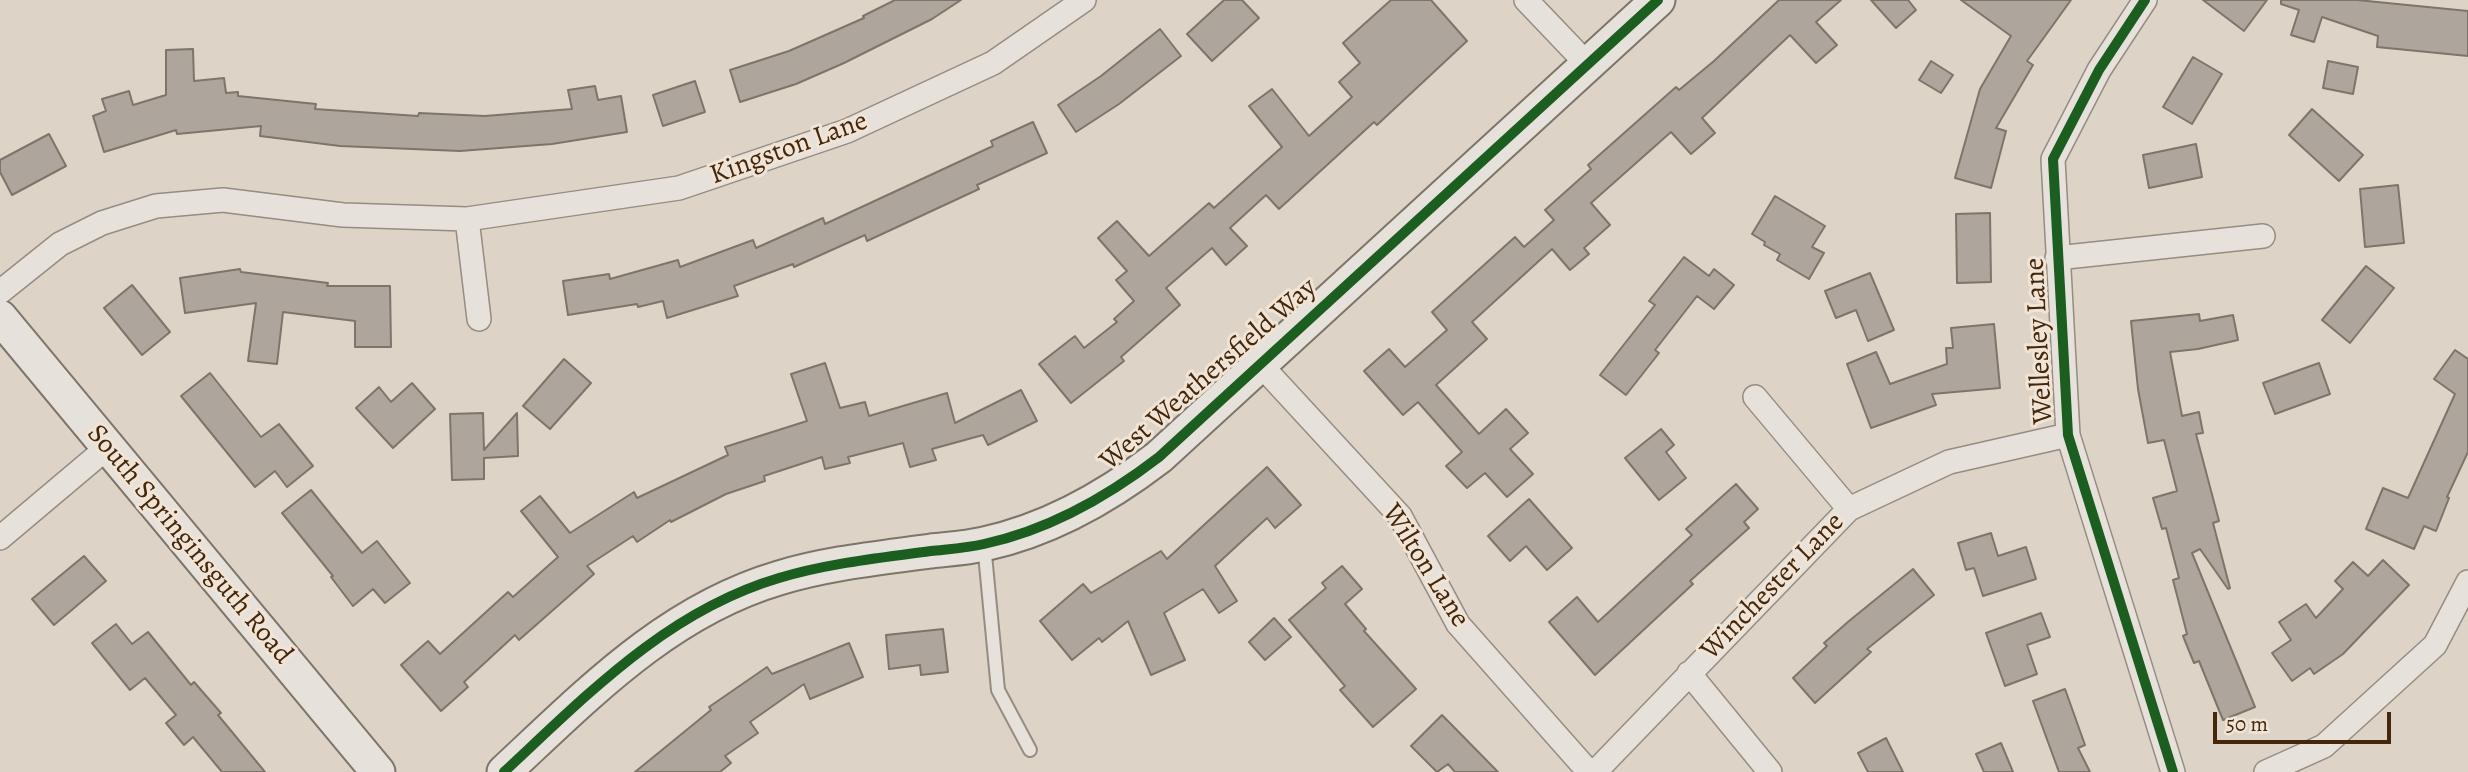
<!DOCTYPE html>
<html>
<head>
<meta charset="utf-8">
<style>
	body { margin:0 }
	#map { position:relative; width:2468px; height:772px; overflow:hidden; background:#ddd4c7; font-family:Alegreya,serif }
	canvas { display:block }
	.scale { position:absolute; left:2213px; top:712px; width:178px; height:32px; box-sizing:border-box; border:4px solid #44260b; border-top:0; padding-left:9px; font-size:21px; line-height:24px; white-space:nowrap; color:#44260b; -webkit-text-stroke:5px #efe4d5; paint-order:stroke }
</style>
</head>
<body>
<div id="map">
<canvas width="2468" height="772"></canvas>
<div class="scale">50 m</div>
</div>
<script>
const g = document.querySelector('canvas').getContext('2d');
g.lineJoin = 'round';
function fillPath(path, color) { g.fillStyle = color; g.fill(path, 'evenodd'); }
function trace(path, color, width, dash) { g.strokeStyle = color; g.lineWidth = width; g.lineCap = dash ? 'butt' : 'round'; g.setLineDash(dash || []); g.stroke(path); }
function label(font, color, halo, rows, align = 'center') {
  g.font = font + ' Alegreya,serif'; g.lineWidth = 6; g.setLineDash([]); g.textBaseline = 'middle'; g.strokeStyle = halo; g.fillStyle = color; for (const [text, x, y, turn = 0] of rows) {
    g.save(); g.translate(x, y); g.rotate((+turn || 0) * Math.PI / 180); g.textAlign = isNaN(turn) ? turn : align; if (halo) g.strokeText(text, 0, 0); g.fillText(text, 0, 0); g.restore();
  }
}
const building = new Path2D(`
	M895 0H961L932 19 844 63 796 84 740 102 730 70 789 51 864 18 863 16Z
	M1224 0H1242L1259 18 1212 61 1187 34Z
	M1391 0H1431L1467 41 1377 125 1374 122 1279 209 1266 195 1230 228 1247 246 1226 265 1212 248 1166 288 1180 305 1121 357 1124 361 1071 403 1039 364 1075 336 1084 348 1117 322 1114 319 1134 301 1116 280 1127 271 1098 238 1117 221 1149 256 1209 203 1214 208 1282 147 1249 106 1272 89 1309 136 1352 97 1339 82 1360 63 1343 43Z
	M1779 0H1841L1816 22 1837 45 1816 63 1790 35 1702 118 1715 133 1691 154 1671 132 1591 203 1610 225 1584 248 1589 254 1570 270 1552 249 1472 322 1487 339 1436 385 1479 434 1506 409 1528 433 1510 449 1533 474 1507 497 1485 473 1467 488 1446 466 1462 452 1418 402 1403 415 1364 371 1389 349 1405 367 1447 330 1432 312 1515 237 1524 247 1554 220 1545 210 1591 169 1588 165 1676 87 1679 90 1714 61Z
	M1871 0H1908L1916 10 1896 28Z
	M1961 0H2071L2027 61 2033 65 1996 128 2006 131 1991 188 1955 178 1980 89 2011 36Z
	M2203 0H2267L2244 31Z
	M2281 0H2357L2468 11V56L2377 47 2378 36 2322 17 2314 42 2291 35 2299 10 2281 4Z
	M1160 29 1181 56 1119 104 1076 132 1058 105 1101 76Z
	M193 49 194 81 224 78 226 93 238 92V96L316 104 315 109 418 116 419 113 485 116 572 109 568 90 595 86 598 100 621 96 627 132 552 144 460 151 340 146 260 136 261 126 177 134 176 130 104 152 93 116 106 111 102 99 129 91 133 105 166 95V50Z
	M2193 57 2222 74 2192 124 2163 107Z
	M1931 61 1953 75 1941 93 1919 80Z
	M2328 61 2358 67 2353 94 2323 88Z
	M695 81 705 112 663 126 653 95Z
	M2312 109 2363 155 2339 181 2289 135Z
	M1033 122 1047 153 977 185 979 189 867 241 865 235 794 267 793 264 734 286 738 296 667 318 663 301 638 307 637 304 568 315 563 281 609 274 610 279 678 260 680 267 753 240 756 248 823 218 825 224 993 146 991 141Z
	M49 134 66 166 12 195 0 172V160Z
	M2196 144 2202 177 2149 188 2143 155Z
	M2398 185 2404 243 2365 247 2360 189Z
	M1775 196 1825 226 1812 247 1824 253 1809 279 1777 260 1780 254 1764 245 1765 242 1752 234Z
	M1990 213 1991 282 1957 283 1956 214Z
	M1684 257 1709 276 1714 269 1734 285 1714 309 1697 296 1655 350 1659 353 1626 395 1600 375 1655 305 1649 301Z
	M2366 266 2394 288 2350 343 2322 320Z
	M240 269 241 272 328 283 327 286H390L391 347H355V321L283 312 277 364 248 361 256 303 185 313 180 278Z
	M1870 273 1894 330 1868 341 1856 310 1836 318 1825 291Z
	M132 285 170 332 142 355 104 308Z
	M2199 314 2200 321 2233 315 2238 340 2198 349 2170 352 2182 416 2199 412 2203 433 2196 434 2219 521 2213 523 2230 588 2228 589 2200 549 2192 553 2255 707 2223 720 2199 661 2194 663 2183 636 2187 634 2173 580 2179 578 2166 528 2162 529 2153 498 2177 491 2164 440 2148 443 2138 389 2131 321Z
	M1994 324 2000 388 1932 394 1936 405 1871 428 1847 364 1876 352 1890 384 1947 364 1946 348H1953L1951 328Z
	M2455 350 2468 359V452L2447 497 2449 498 2436 531 2424 526 2414 549 2366 529 2383 488 2408 498 2455 394 2434 379Z
	M564 359 591 383 550 429 523 406Z
	M825 363 840 408 865 402 869 416 947 393 955 423 1021 390 1037 421 988 445 983 435 932 449 936 460 910 467 903 443 848 457 850 463 825 469 822 457 764 476 765 481 726 494 671 522 670 520 637 542 633 536 587 566 594 574 519 640 515 635 464 682 468 687 441 711 401 665 428 641 440 654 508 592 513 597 558 557 521 511 540 496 570 533 634 492 637 498 728 455 725 447 807 421 791 374Z
	M2319 363 2330 394 2275 414 2263 383Z
	M210 373 261 437 279 424 313 466 287 487 275 471 255 487 181 396Z
	M412 383 435 409 393 448 356 408 379 387 391 402Z
	M483 413 484 450 517 413 518 456 484 458V479L452 480 450 414Z
	M1661 429 1674 445 1666 452 1686 478 1659 500 1625 458Z
	M1267 467 1301 505 1275 528 1267 518 1215 566 1237 601 1219 613 1203 589 1164 613 1185 660 1151 675 1128 621 1102 642 1099 638 1072 660 1040 621 1083 584 1091 593 1161 551 1167 559Z
	M1736 484 1758 509 1744 522 1749 528 1690 581 1693 584 1595 675 1549 622 1577 597 1598 622 1692 535 1686 529Z
	M311 490 362 553 377 541 410 583 385 603 373 589 353 606 331 577 333 576 282 513Z
	M1529 499 1572 548 1547 570 1526 546 1510 561 1488 536Z
	M1991 533 1998 556 2026 547 2036 579 1983 596 1974 568 1966 570 1958 543Z
	M84 556 106 581 54 625 32 599Z
	M2383 560 2409 585 2343 654 2314 674 2310 668 2292 681 2272 653 2291 640 2279 622 2306 604 2316 618 2343 589 2335 581 2353 562 2368 576Z
	M1342 566 1362 589 1345 604 1366 629 1364 631 1416 689 1373 727 1340 690 1345 686 1289 620 1326 588 1322 583Z
	M1913 569 1934 595 1867 649 1871 652 1815 703 1793 678 1827 646 1824 643 1849 621Z
	M2041 613 2050 637 2027 645 2037 674 2005 686 1986 633Z
	M1274 618 1291 637 1265 660 1249 642Z
	M116 624 132 644 148 632 191 685 194 682 221 713 218 715 265 772H222L193 737 184 745 166 723 176 715 145 678 130 690 92 643Z
	M943 629 948 672 921 675 920 665 889 669 886 635Z
	M849 643 863 677 810 699 804 684 750 722 758 733 725 756 731 763 720 772H635L711 710 709 707 767 667 772 674Z
	M2065 689 2085 745 2078 748 2090 772H2059L2033 701Z
	M1442 715 1498 772H1455L1448 764 1437 772 1411 746Z
	M1886 738 1903 772H1868L1858 753Z
	M2001 743 2013 772H1984L1976 754Z`);
fillPath(building, '#aea69c');
trace(building, '#7e756a', 2);
const lane = new Path2D(`
	M984 544 998 690 1030 750`);
const street = new Path2D(`
	M1526 0 1588 65
	M2145 0 2099 70 2053 159 2068 435 2173 772
	M2057 258 2263 236
	M0 292 60 244 102 223 156 206 223 200 343 215 467 219
	M479 319 467 219 679 188 847 131 993 63 1084 0
	M1259 363 1400 516 1458 624 1589 772
	M1755 397 1849 509
	M0 538 108 447
	M1689 673 1770 772
	M1595 772 1849 509 1949 462 2068 435
	M2266 772 2324 746 2435 645 2468 582`);
const secondary = new Path2D(`
	M0 317 378 772
	M504 772C587 695 667 611 779 578 828 563 881 558 931 551 949 549 967 548 984 544 1049 530 1107 497 1159 457L1658 0`);
trace(lane, '#968c82', 16);
trace(street, '#968c82', 26);
trace(secondary, '#7e756a', 37);
trace(lane, '#e6e1da', 12);
trace(street, '#e6e1da', 23);
trace(secondary, '#e6e1da', 33);
trace(new Path2D(`
	M2145 0 2099 70 2053 159 2068 435 2173 772
	M504 772C587 695 667 611 779 578 828 563 881 558 931 551 949 549 967 548 984 544 1049 530 1107 497 1159 457L1658 0`), '#1b5e20', 10);
label('28px', '#44260b', '#efe4d5', [
	["Kingston Lane",789,149,-20],
	["Wellesley Lane",2040,341,-93],
	["West Weathersfield Way",1209,375,-41],
	["South Springinsguth Road",189,545,50],
	["Wilton Lane",1425,566,58],
	["Winchester Lane",1773,587,-46]
]);
</script>
</body>
</html>
